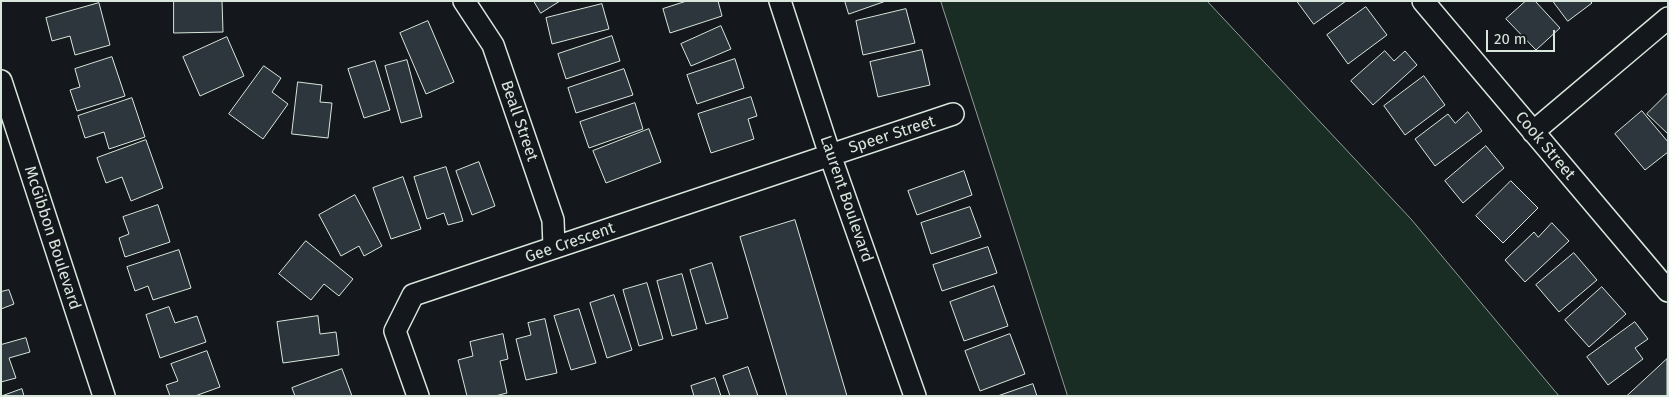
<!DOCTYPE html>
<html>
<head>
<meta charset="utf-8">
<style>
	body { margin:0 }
	#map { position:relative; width:1669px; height:397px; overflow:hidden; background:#14181c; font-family:"Fira Sans",sans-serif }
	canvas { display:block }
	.frame { position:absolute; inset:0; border:2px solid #d8e6dc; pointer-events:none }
	.scale { position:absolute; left:1486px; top:30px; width:69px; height:22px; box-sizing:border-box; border:2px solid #d8e6dc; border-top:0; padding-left:6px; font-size:15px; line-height:18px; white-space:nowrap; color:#d8e6dc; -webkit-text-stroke:4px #14181c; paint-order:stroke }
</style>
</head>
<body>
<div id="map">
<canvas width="1669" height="397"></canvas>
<div class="frame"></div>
<div class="scale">20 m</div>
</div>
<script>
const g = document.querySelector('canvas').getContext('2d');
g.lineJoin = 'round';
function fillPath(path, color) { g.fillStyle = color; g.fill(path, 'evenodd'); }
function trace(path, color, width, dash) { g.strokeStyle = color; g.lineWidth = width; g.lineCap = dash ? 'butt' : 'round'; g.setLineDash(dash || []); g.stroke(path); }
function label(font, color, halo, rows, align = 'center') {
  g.font = font + ' "Fira Sans",sans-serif'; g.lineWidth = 4; g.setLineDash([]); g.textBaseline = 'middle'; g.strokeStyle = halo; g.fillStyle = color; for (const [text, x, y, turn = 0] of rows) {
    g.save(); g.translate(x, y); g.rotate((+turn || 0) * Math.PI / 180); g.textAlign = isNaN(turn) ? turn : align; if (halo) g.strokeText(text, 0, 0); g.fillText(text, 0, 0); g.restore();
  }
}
const green = new Path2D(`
	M941 1H1207L1411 219 1559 396H1068Z`);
fillPath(green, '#1a2d24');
trace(green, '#939e99', 1);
const building = new Path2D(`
	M174 1H222L223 32 174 33Z
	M534 1H560L541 13Z
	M687 1H718L722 16 670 33 663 9Z
	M845 1H886L849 14Z
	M1297 1H1346L1314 24Z
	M1526 1H1535L1560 28 1536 50 1506 19Z
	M1553 1H1590L1592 3 1568 21Z
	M99 3 110 45 75 55 70 36 52 41 46 18Z
	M602 4 609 29 552 44 546 18Z
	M1366 7 1387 35 1348 64 1327 35Z
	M906 9 915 43 863 55 856 21Z
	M428 21 454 82 426 94 400 33Z
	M721 26 731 49 691 66 681 44Z
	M612 36 620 61 566 79 558 54Z
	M227 37 244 76 200 96 183 57Z
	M922 50 930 85 878 97 870 62Z
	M1385 51 1394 61 1405 51 1417 65 1373 105 1351 81Z
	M112 57 125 96 77 111 70 90 80 87 75 69Z
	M735 59 744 88 697 104 687 75Z
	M407 60 422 117 401 123 385 66Z
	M375 61 390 110 364 118 348 69Z
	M264 66 281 78 272 92 288 104 263 139 229 114Z
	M624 69 633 95 576 113 568 88Z
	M1424 76 1445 105 1405 135 1384 106Z
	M298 82 322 85 320 102 332 103 328 138 292 134Z
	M1668 93V134L1647 114Z
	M751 97 757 116 748 119 754 139 711 153 698 114Z
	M132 98 145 137 109 149 104 132 85 138 78 116Z
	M635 103 643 129 589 148 580 122Z
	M1642 111 1668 142V152L1645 170 1615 134Z
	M1468 112 1482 131 1435 166 1415 139 1448 114 1455 123Z
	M649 129 661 162 606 183 593 151Z
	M146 140 163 188 131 201 122 177 106 183 97 158Z
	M1486 146 1504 168 1463 203 1445 181Z
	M479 162 495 206 472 215 456 171Z
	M446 167 463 221 448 225 444 213 427 219 414 177Z
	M964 171 972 195 917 215 908 191Z
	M403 177 421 229 391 239 373 188Z
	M1511 181 1538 208 1503 243 1476 216Z
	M355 195 382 246 364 256 359 246 341 256 319 215Z
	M158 205 170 242 125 257 119 238 129 234 123 217Z
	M970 207 981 237 931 254 921 223Z
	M795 220 847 396H787L740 237Z
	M1552 223 1569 241 1525 282 1505 260 1534 232 1538 237Z
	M306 241 353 279 339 296 324 284 311 300 279 274Z
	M988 247 997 273 942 291 933 265Z
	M179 250 191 288 153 300 148 286 135 291 127 267Z
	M1574 253 1597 280 1559 312 1536 285Z
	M712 263 728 318 706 324 690 270Z
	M682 274 697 329 672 336 657 281Z
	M647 283 663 339 639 346 623 290Z
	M994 286 1008 326 964 341 950 302Z
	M1602 287 1626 314 1589 347 1565 320Z
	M9 290 14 304 1 309V292Z
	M614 295 632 350 607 358 590 303Z
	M169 307 175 323 197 316 206 342 160 358 146 315Z
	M579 309 596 363 571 370 554 316Z
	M318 316 320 334 336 332 339 355 283 363 277 322Z
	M545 319 557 373 526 380 516 339 531 335 528 323Z
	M1635 322 1648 339 1635 348 1643 359 1608 385 1587 357Z
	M503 334 508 359 500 361 507 393 495 396H467L458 360 473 356 470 342Z
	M1010 334 1025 374 980 391 965 351Z
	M26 338 30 352 9 358 16 378 1 382V345Z
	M207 351 220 387 195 396H170L166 385 178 381 171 364Z
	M1667 359V396H1627Z
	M748 367 758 396H730L723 376Z
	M342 369 352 396H295L292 388Z
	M715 378 721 396H694L691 386Z
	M1033 384 1037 396H998Z
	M22 389 24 396H2Z`);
fillPath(building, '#2c363c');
trace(building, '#d8e6dc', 1);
const minor = new Path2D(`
	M464 1 493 45 553 220 554 247
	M780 1 830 155 915 396
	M1423 1 1668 291
	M1 81 104 396
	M1533 132 1668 18
	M418 396 395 331 413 295 953 114`);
trace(minor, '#d8e6dc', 24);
trace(minor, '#14181c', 21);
label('16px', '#d8e6dc', '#14181c', [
	["Beall Street",519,121,71],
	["Speer Street",892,135,-18],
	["Cook Street",1545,146,50],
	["Laurent Boulevard",846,199,71],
	["McGibbon Boulevard",52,238,72],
	["Gee Crescent",570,243,-19]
]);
</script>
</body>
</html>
